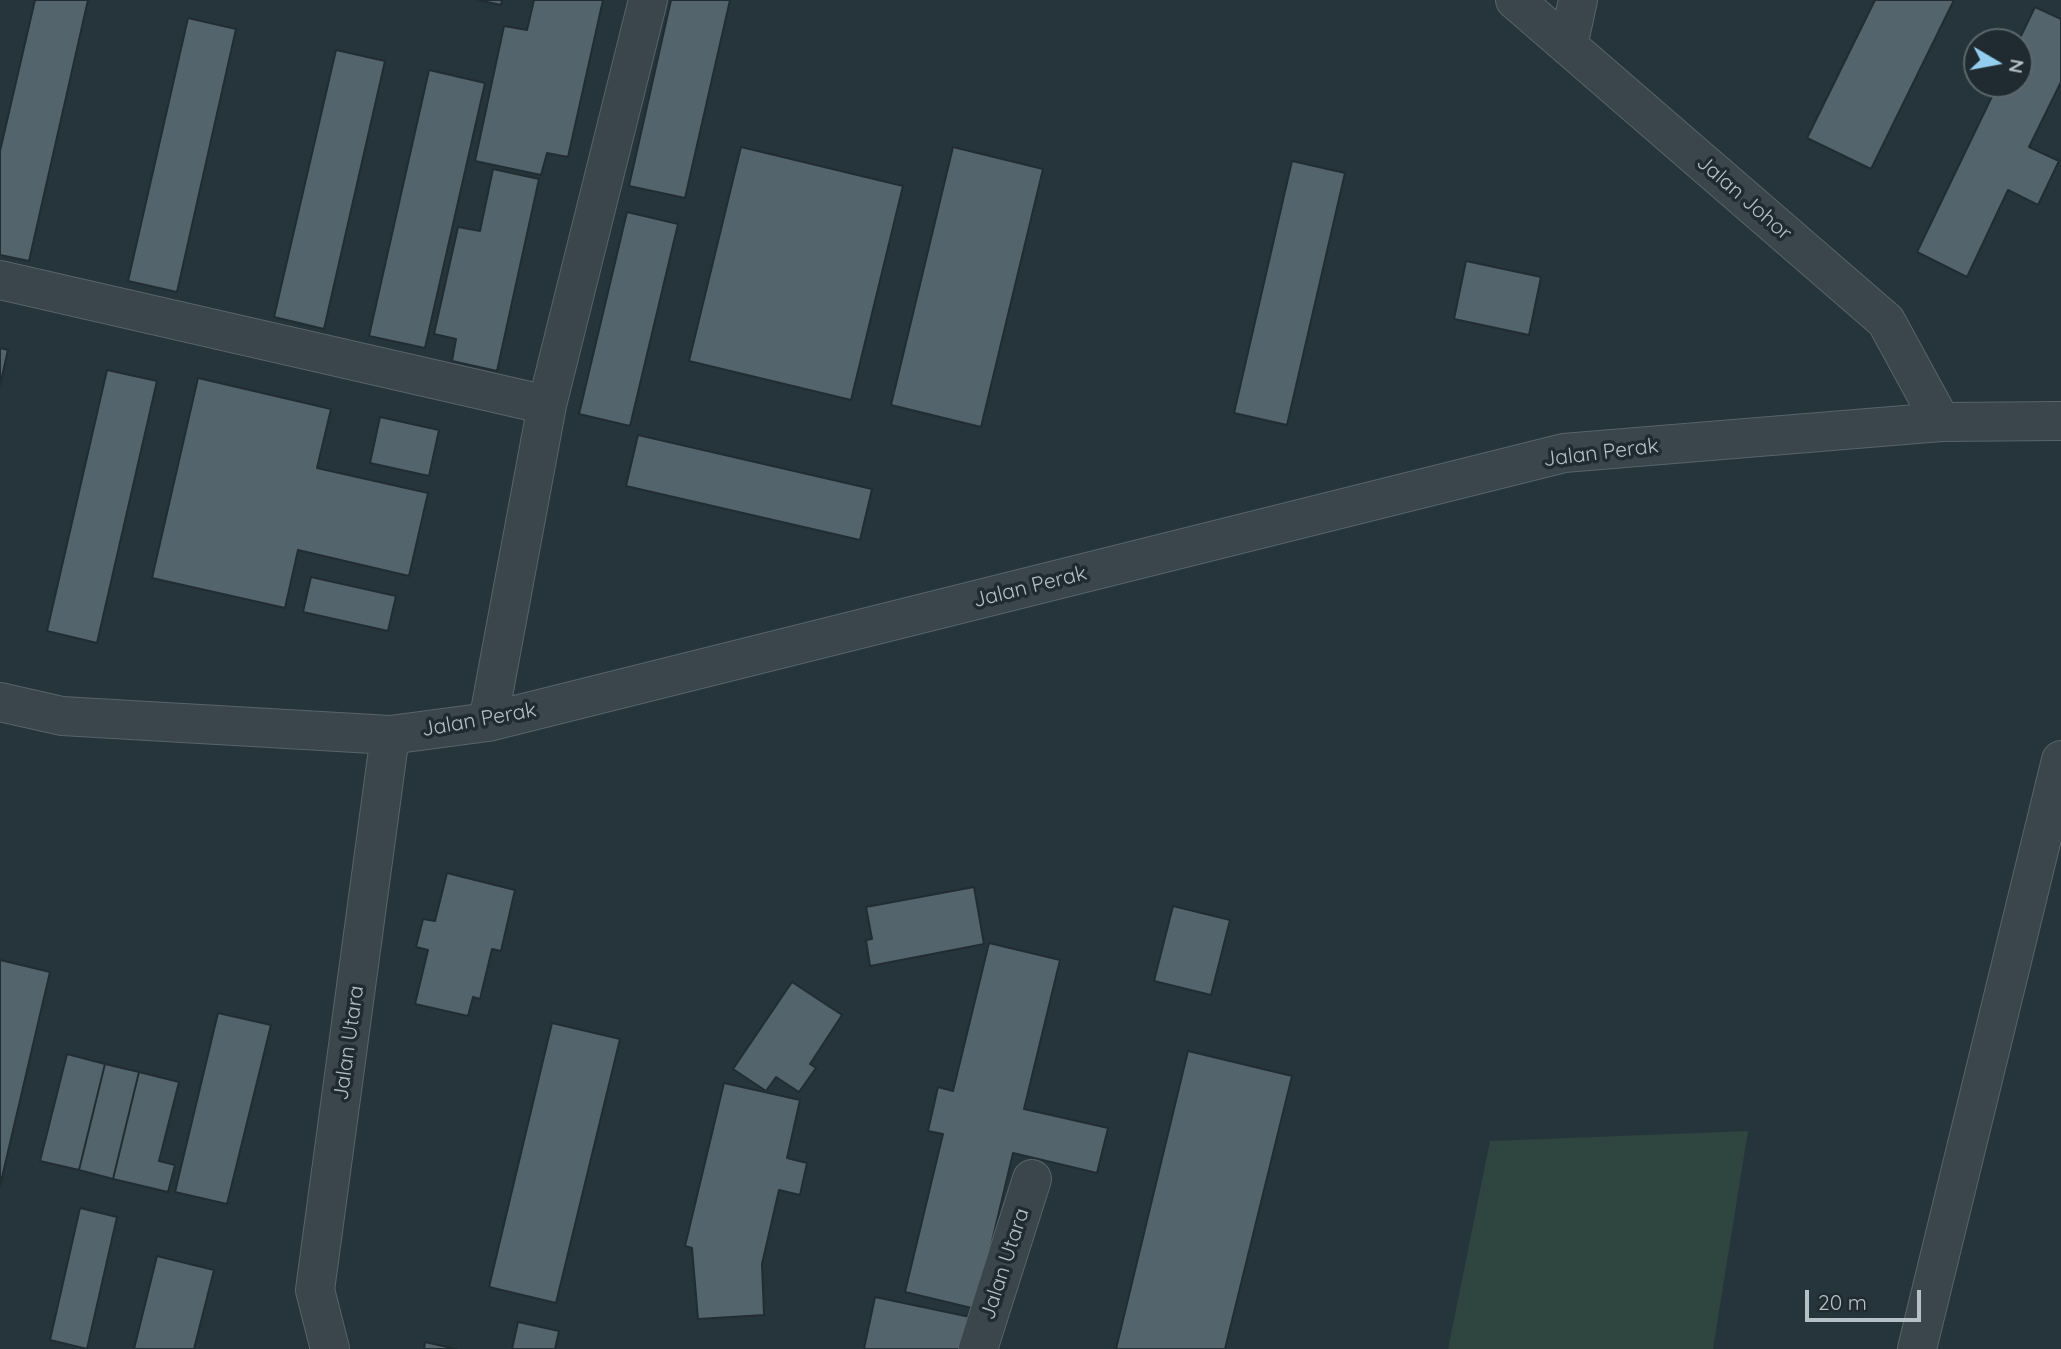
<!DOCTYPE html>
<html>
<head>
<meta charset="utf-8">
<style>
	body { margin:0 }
	#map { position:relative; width:2061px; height:1349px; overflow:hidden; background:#26353b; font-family:Quicksand,sans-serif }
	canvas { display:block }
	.north { position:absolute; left:1963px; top:28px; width:70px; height:70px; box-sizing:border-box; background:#1f2b31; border:2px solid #5b676d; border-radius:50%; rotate:100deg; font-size:19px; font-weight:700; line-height:28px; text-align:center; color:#b6c1c7 }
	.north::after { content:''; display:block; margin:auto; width:24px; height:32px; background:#94ceee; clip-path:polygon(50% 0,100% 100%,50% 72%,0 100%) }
	.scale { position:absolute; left:1805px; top:1290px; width:116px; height:32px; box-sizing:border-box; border:4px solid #b6c1c7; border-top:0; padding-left:9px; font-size:21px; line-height:24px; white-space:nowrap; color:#b6c1c7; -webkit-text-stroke:5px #1f2b31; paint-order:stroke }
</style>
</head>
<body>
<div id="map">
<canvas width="2061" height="1349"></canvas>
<div class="north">N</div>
<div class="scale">20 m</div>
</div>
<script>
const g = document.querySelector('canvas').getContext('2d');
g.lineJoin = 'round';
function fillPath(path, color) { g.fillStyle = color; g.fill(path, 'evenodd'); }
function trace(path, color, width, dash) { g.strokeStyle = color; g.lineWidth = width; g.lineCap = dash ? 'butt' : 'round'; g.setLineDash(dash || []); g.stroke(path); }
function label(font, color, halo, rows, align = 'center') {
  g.font = font + ' Quicksand,sans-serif'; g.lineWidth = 7; g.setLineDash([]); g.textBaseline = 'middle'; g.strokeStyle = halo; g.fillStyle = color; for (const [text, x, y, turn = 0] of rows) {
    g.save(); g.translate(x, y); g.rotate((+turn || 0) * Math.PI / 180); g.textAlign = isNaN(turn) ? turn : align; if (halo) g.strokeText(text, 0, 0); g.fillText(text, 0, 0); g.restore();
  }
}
fillPath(new Path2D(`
	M1748 1131 1713 1349H1448L1490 1141Z`), '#2f453f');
const building = new Path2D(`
	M35 0H88L29 261 0 255V151Z
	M478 0H502L501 5Z
	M534 0H603L568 157 547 153 541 175 475 161 504 26 527 30Z
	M671 0H730L685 198 629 186Z
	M1875 0H1954L1871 169 1807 138Z
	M2035 7 2061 19V82L2029 147 2059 161 2038 205 2008 190 1967 277 1917 252 1998 84H2019L2018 42Z
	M188 18 236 29 177 292 128 281Z
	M336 50 385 61 324 329 274 317Z
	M429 70 485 83 425 348 369 336Z
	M741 147 903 186 851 400 689 361Z
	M953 147 1043 169 981 427 891 405Z
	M1292 161 1345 173 1287 425 1234 413Z
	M493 169 539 179 497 371 452 361 456 339 434 334 458 227 480 231Z
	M627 212 678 224 630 426 579 414Z
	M1466 261 1541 277 1529 335 1454 319Z
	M0 348 8 350 0 385Z
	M107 370 157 381 97 643 47 631Z
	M198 378 331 409 317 468 428 493 409 576 298 550 285 608 152 578Z
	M380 417 439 430 429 476 370 463Z
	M638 435 872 489 860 540 626 486Z
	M311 577 396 596 388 631 303 612Z
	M447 873 515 890 501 951 492 949 480 999 473 997 468 1016 415 1004 428 950 416 947 423 919 435 921Z
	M974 887 984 944 870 966 866 940 872 939 866 907Z
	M1173 906 1230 920 1211 995 1154 981Z
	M989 943 1060 960 1024 1109 1108 1128 1097 1173 1013 1153 976 1309 905 1292 943 1134 928 1131 938 1087 953 1091Z
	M0 960 50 972 0 1186Z
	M792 982 842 1015 810 1064 816 1068 799 1092 776 1077 766 1091 733 1069Z
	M218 1013 271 1025 227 1204 175 1192Z
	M552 1023 620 1039 556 1303 489 1287Z
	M1188 1051 1292 1076 1225 1349H1116Z
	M67 1054 105 1064 79 1170 40 1161Z
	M105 1064 139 1072 113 1179 79 1170Z
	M139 1072 179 1082 159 1161 175 1165 168 1192 113 1179Z
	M724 1083 800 1100 787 1158 807 1163 800 1195 779 1190 762 1264 764 1315 698 1319 692 1248 685 1246Z
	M80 1208 117 1217 87 1349 50 1340Z
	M157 1256 214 1270 194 1349H134Z
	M875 1297 970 1317 963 1349H864Z
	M518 1322 559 1331 555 1349H512Z
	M425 1342 456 1349H424Z`);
fillPath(building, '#54646c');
trace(building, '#212d33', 2);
const minor = new Path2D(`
	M1515 0 1886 321 1941 422
	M1568 46 1578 0
	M0 280 547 405
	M0 702 62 716 390 735 488 722 1564 453 1941 422 2061 421
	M488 722 547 405 648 0
	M330 1349 315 1290 390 735
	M978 1349 1032 1179
	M1917 1349 2061 760`);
trace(minor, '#58646a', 40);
trace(minor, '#3a464c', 38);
label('21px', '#b6c1c7', '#1f2b31', [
	["Jalan Johor",1744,198,41],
	["Jalan Perak",1601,453,-7],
	["Jalan Perak",1030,587,-14],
	["Jalan Perak",479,720,-10],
	["Jalan Utara",349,1043,-82],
	["Jalan Utara",1005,1264,-72]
]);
</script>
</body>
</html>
